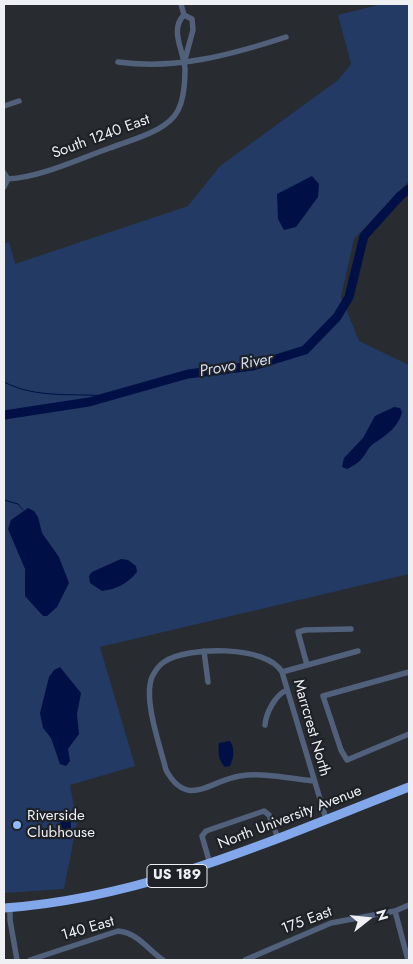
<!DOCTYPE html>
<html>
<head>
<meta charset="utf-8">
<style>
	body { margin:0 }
	#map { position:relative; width:413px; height:964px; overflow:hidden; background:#282b30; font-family:Jost,sans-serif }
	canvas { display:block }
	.frame { position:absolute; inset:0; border:5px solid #eef0f3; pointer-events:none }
	.north { position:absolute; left:343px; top:894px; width:50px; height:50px; -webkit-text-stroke:4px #1e2126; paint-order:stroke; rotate:74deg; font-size:14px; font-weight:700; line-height:20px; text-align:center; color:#eef0f3 }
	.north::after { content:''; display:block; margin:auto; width:18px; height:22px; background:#eef0f3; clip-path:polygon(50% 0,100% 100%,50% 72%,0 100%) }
</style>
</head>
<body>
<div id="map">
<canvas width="413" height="964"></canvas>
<div class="frame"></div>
<div class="north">N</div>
</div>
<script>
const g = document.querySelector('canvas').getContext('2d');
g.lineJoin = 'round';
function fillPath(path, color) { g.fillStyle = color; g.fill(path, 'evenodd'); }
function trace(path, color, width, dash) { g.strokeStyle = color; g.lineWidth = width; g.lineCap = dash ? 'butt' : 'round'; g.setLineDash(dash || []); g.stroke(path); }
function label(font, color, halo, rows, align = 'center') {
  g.font = font + ' Jost,sans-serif'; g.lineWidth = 4.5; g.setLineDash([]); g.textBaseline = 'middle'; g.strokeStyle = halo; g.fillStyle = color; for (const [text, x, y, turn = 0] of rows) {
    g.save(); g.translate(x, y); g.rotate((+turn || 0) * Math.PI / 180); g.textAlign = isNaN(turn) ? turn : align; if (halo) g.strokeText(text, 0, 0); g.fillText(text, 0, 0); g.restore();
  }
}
fillPath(new Path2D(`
	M382 4H409V181L354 239 341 297 359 341 409 365V574L100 647 135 766 70 785 77 823 64 889 4 893V244L9 242 15 264 188 206 220 166 338 80 351 64 338 15Z`), '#223a64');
fillPath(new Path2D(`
	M312 176 319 184 318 197 296 227 284 230 278 219 277 194Z
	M394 407 400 408 402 412C399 426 387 435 376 442 363 450 368 460 347 469L342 467 344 458 363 438 375 416Z
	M28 508 34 511 38 517 42 533 59 557 69 583 57 607 47 616H43L25 596V569L8 529 11 520Z
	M121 559 128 560 136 566 137 572C127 584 117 589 102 591L90 583 89 576 92 572Z
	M60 667 81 693 77 714 79 734 68 749 70 761 66 766 60 764 51 738 43 728 40 713 49 677 54 670Z
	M230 741C235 749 234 757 230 766L225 767C218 760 218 752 219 743Z
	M55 816 71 819V839H60V822L55 821Z`), '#001047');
trace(new Path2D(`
	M4 382C37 399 73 393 108 396
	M4 500 18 504 23 510`), '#001047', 1);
trace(new Path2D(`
	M4 415 89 402 188 374 253 366 305 350 337 317 349 297 364 236 400 196 409 189`), '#001047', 9);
trace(new Path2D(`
	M181 4 184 15 192 19 193 30 184 63
	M118 62C175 70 231 55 286 37
	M4 106 19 101
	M4 173 8 179 4 187
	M8 179C42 177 78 159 110 148 127 141 147 137 163 126 171 121 178 113 181 103 184 93 185 79 185 69 184 51 169 30 184 15
	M204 651 208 682
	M307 665 298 632 305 630 351 629
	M282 672 358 651
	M409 672 323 696 341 750 347 760 409 734
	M265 725C266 713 275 695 287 690
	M314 781C291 779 263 772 240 776 210 780 188 810 166 770 160 746 143 699 152 677 155 671 159 665 164 662 187 646 267 645 282 672L326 819
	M210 864 202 836 206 831 264 811 269 815 278 838
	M10 908V920L17 960
	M395 911 408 960
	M30 960 118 931C138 933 147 949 163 960
	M245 960 331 923 395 911 409 905`), '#51607b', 5.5);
trace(new Path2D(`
	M4 908C147 898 277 838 409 787`), '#82a8eb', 9);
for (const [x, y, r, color] of [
	[17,825,5,"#90b8fd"]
]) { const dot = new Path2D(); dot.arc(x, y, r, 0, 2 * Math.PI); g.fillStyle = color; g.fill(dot); trace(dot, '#1e2126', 2); }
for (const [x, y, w] of [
	[177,876,60]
]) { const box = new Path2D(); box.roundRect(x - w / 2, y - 11.5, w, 23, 4); g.fillStyle = '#1e2126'; g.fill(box); trace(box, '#eef0f3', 1); }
label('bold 14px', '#eef0f3', null, [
	["US 189",177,876]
]);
label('15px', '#eef0f3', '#1e2126', [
	["South 1240 East",101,137,-20],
	["Marrcrest North",311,728,74],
	["North University Avenue",290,818,-21],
	["175 East",307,921,-21],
	["140 East",88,929,-16]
]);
label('15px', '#eef0f3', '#1e2126', [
	["Riverside",27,816],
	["Clubhouse",27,833]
], 'left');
label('italic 16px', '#d1dbed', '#1e2126', [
	["Provo River",236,366,-10]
]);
</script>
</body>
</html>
